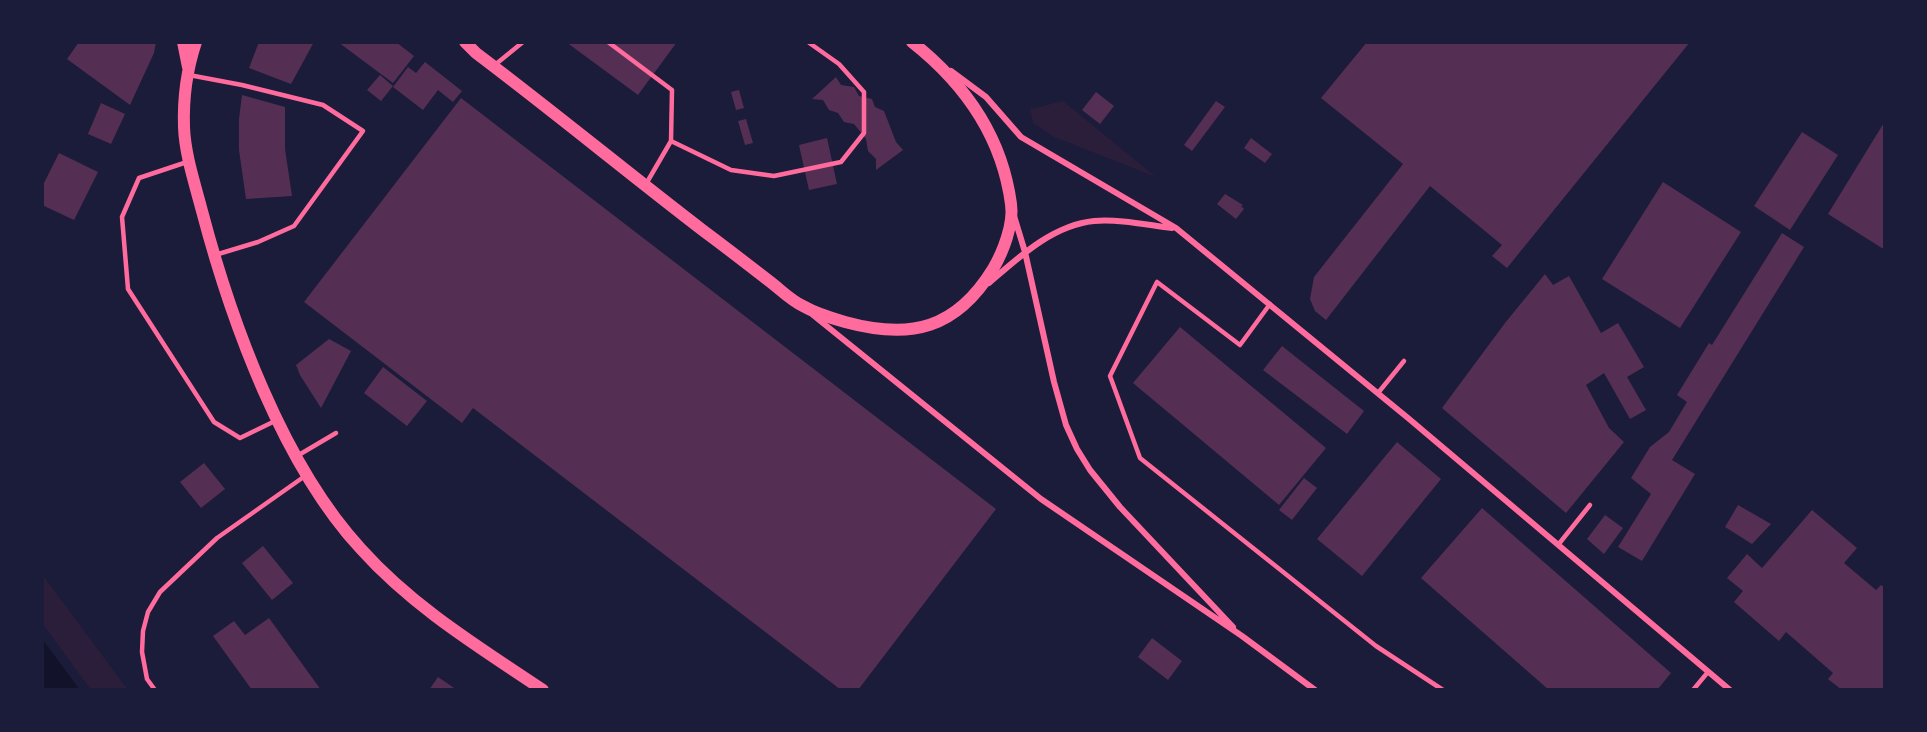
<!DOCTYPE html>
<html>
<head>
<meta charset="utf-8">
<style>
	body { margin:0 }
	#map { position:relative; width:1927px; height:732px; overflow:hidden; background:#1b1b3a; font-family:Overpass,sans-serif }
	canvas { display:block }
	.frame { position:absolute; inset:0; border:44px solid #1b1b3a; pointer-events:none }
</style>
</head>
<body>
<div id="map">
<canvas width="1927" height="732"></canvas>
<div class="frame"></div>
</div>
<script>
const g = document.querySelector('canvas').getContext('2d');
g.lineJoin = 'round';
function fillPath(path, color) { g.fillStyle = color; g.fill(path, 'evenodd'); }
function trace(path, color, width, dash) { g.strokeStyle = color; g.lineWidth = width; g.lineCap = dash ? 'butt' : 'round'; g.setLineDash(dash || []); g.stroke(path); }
fillPath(new Path2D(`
	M1063 101 1156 177 1054 137 1033 123 1030 109Z
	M42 574 128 690H91L42 623Z`), '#2a1e3b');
fillPath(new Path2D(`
	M42 639 80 690H42Z`), '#12122b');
fillPath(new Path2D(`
	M79 42H156L154 53 130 105 67 59Z
	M259 42H314L291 84 249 68Z
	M338 42H396L414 56 393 83Z
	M566 42H677L638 95Z
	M1367 42H1690L1507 268 1492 256 1502 245 1430 186 1326 320 1315 311 1310 299 1314 277 1403 164 1321 98Z
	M425 62 462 91 453 102 438 90 423 110 393 87 408 67 416 73Z
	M380 75 393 86 381 101 367 90Z
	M836 77 841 85 854 87 859 96 872 99 875 107 884 111 896 142 903 150 876 170V159L868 151 866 139 854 124 844 122 838 113 829 110 823 100 812 99Z
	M739 90 744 108 736 110 731 92Z
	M1096 92 1114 106 1100 124 1082 110Z
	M242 95 285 107V149L292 196 246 199 239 150V119Z
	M461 98 996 509 858 690H841L473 408 462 423 304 302Z
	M1216 101 1225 107 1192 151 1184 145Z
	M101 103 125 114 111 144 88 134Z
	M746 119 753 143 745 145 738 121Z
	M1885 121V250L1828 214Z
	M1802 132 1838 155 1790 230 1754 206Z
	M827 138 837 184 809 190 799 145Z
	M1251 138 1272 154 1265 163 1244 148Z
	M59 153 98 172 74 220 42 205V187Z
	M1663 182 1741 232 1680 328 1602 279Z
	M1225 194 1243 205 1241 206 1244 209 1236 219 1217 204Z
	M1782 233 1804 247 1672 460 1695 474 1642 561 1618 547 1651 494 1631 478 1650 447 1669 432 1687 402 1677 395 1709 343 1712 345Z
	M1545 274 1553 285 1569 276 1601 333 1618 323 1644 367 1627 377 1646 410 1630 419 1604 373 1586 385 1609 428 1624 442 1566 513 1442 408 1505 323Z
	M1180 327 1326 448 1279 505 1133 383Z
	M329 339 351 351 321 408 300 375 296 365Z
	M1282 346 1364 411 1347 434 1263 370Z
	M383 367 427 401 407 426 364 393Z
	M1397 442 1441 479 1362 576 1317 539Z
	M204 463 225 489 201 508 180 482Z
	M1304 478 1317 488 1292 520 1279 510Z
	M1738 505 1771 524 1752 544 1725 527Z
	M1482 508 1671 673 1657 690H1549L1421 578Z
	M1812 510 1857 548 1844 563 1876 590 1881 585 1885 588V690H1842L1828 679 1833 673 1786 632 1779 641 1734 602 1743 591 1727 578 1747 554 1762 568Z
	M1605 515 1623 528 1604 554 1587 539Z
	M263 546 293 583 272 600 242 563Z
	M269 618 321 690H252L213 636 234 621 245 635Z
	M1152 638 1182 661 1168 680 1138 657Z
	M438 677 457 690H429Z`), '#542f53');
trace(new Path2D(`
	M608 42 672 90 671 141 646 184
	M496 64 523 42
	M189 75 242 85 323 105 363 131 294 226 258 242 215 255
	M671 141 731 170 774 176 841 162 864 133V92L839 64 808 42
	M187 162 139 178 122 217 128 289 214 422 240 438 275 421
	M1270 304 1240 345 1157 282 1110 376 1140 458 1376 646 1443 690
	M1378 393 1404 361
	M297 456 336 433
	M1558 545 1590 505
	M155 690 147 679 142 652 143 631 148 612 160 592 217 538 305 476
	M1693 690 1708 672`), '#ff6b9d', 4.5);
trace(new Path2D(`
	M951 71 986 97 1021 137 1176 228 1408 418 1730 690
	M1014 216 1025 252 1054 382 1066 425 1077 449 1090 470 1120 507 1233 627
	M989 283C1019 257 1053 225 1094 221 1120 219 1147 225 1172 228
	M813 315 1041 499 1242 636 1315 690`), '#ff6b9d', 6);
trace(new Path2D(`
	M183 42 188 67
	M196 42C187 69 183 98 184 127 185 155 195 184 202 211 231 321 283 465 361 549 413 607 479 647 543 690
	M465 42 476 53C553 111 628 173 705 232 728 249 751 267 773 284 783 292 792 301 803 306 815 313 831 318 845 322 911 340 956 329 993 269 1003 252 1014 224 1011 204 1002 136 964 83 912 42`), '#ff6b9d', 12);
</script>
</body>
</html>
